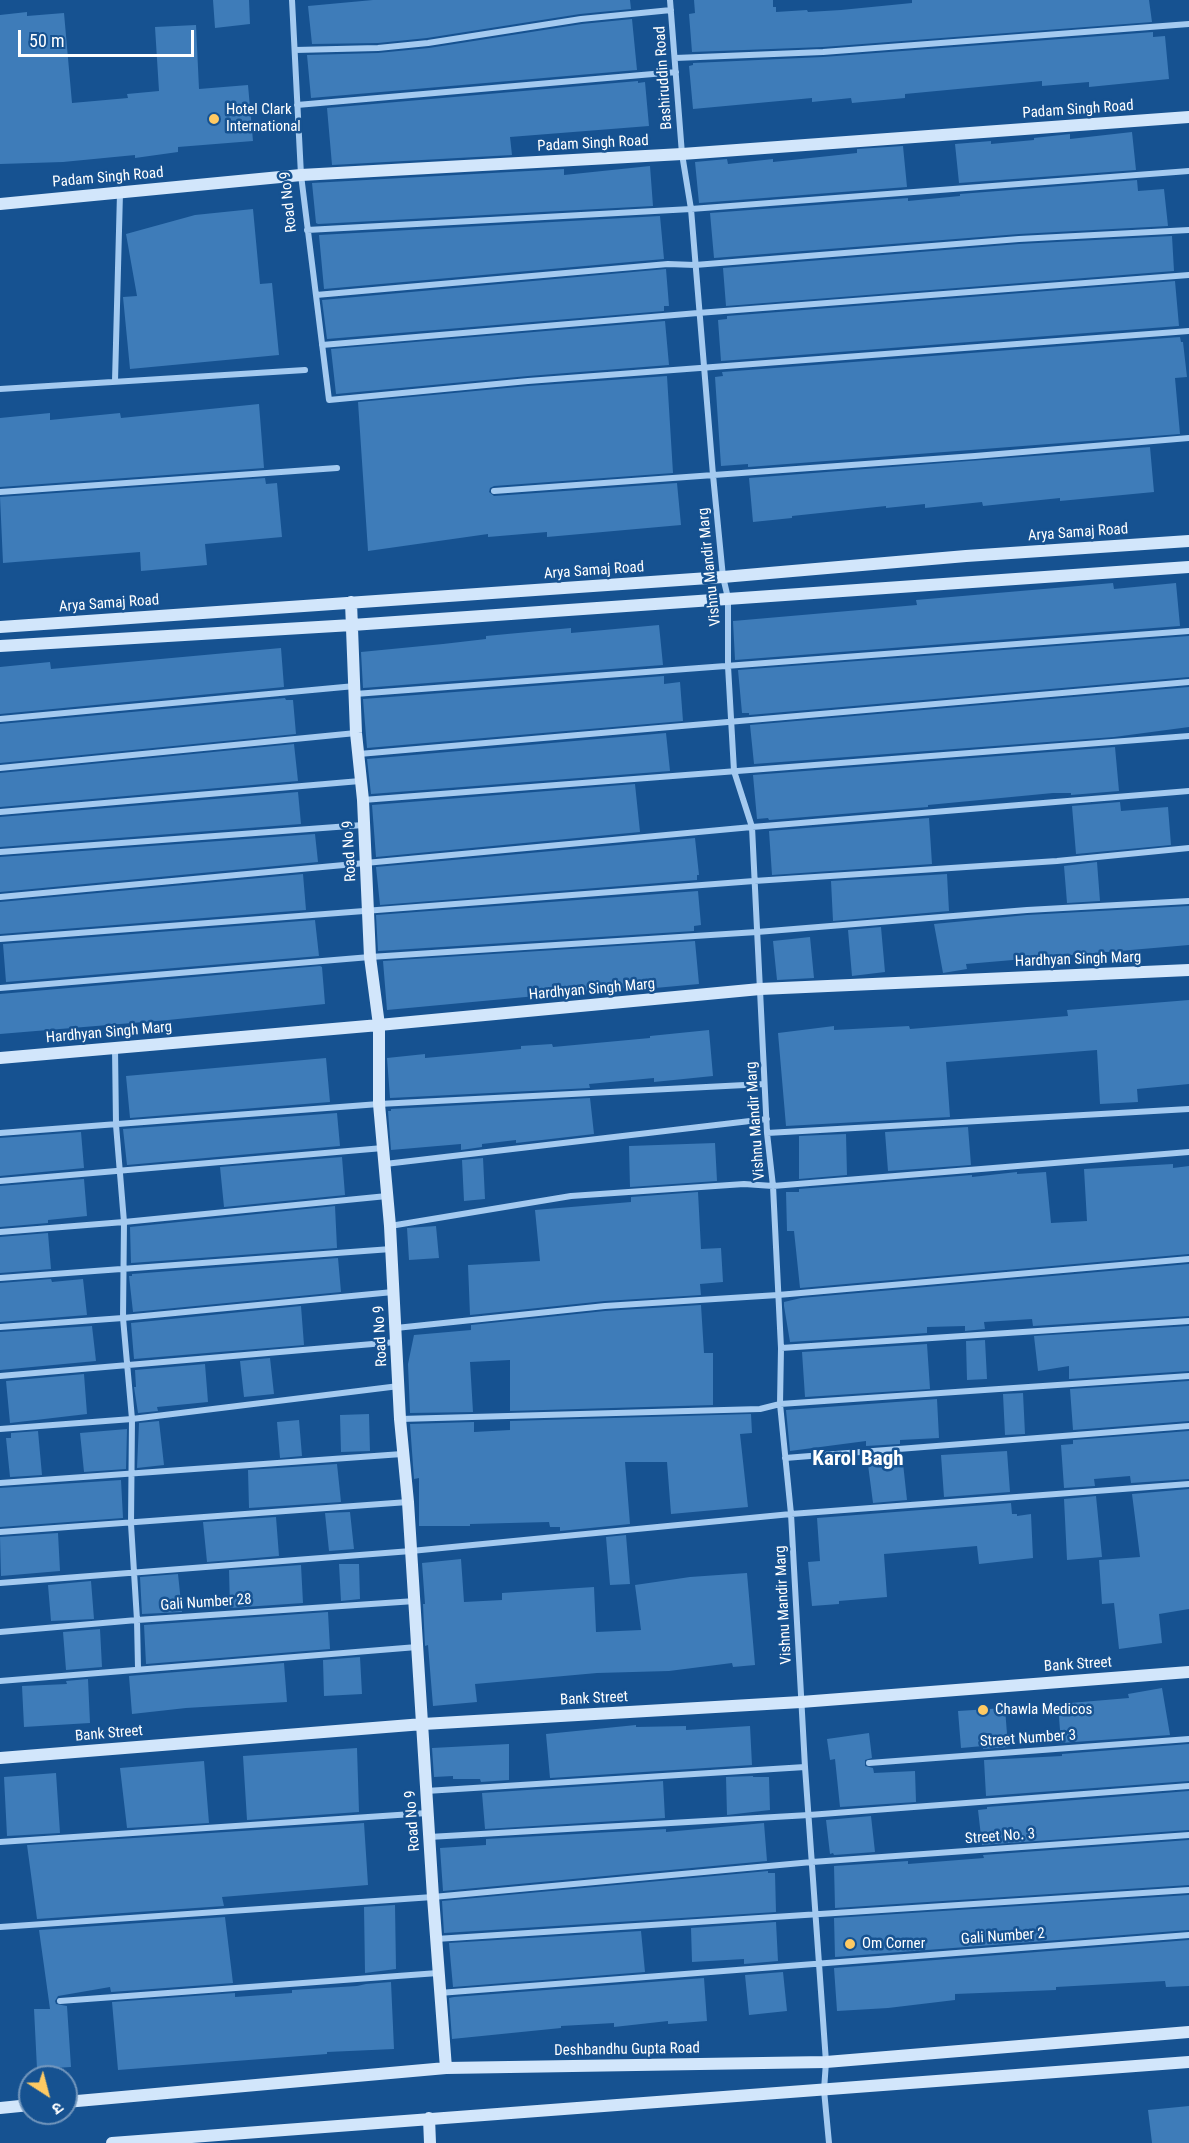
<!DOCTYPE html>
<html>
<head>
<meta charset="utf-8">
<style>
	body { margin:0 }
	#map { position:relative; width:1189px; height:2143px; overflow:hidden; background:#165291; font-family:"Roboto Condensed","Noto Sans Devanagari",sans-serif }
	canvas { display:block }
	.north { position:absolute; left:18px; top:2065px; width:60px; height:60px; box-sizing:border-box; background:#165291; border:2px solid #7397bd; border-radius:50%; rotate:144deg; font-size:16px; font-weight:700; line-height:24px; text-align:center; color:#fff }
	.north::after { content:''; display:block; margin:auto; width:21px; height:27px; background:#ffca63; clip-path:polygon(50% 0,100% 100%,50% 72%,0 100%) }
	.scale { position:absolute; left:18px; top:30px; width:176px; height:27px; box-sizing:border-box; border:3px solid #fff; border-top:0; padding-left:8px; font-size:18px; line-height:21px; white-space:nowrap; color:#fff; -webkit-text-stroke:4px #165291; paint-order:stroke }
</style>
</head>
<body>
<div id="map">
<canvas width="1189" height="2143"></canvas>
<div class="north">उ</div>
<div class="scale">50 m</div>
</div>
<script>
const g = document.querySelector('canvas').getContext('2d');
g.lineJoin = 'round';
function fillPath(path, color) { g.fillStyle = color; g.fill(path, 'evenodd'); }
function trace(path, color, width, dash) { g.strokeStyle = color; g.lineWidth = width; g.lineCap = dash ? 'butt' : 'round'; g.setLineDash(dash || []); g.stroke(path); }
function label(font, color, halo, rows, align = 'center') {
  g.font = font + ' "Roboto Condensed",sans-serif'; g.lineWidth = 5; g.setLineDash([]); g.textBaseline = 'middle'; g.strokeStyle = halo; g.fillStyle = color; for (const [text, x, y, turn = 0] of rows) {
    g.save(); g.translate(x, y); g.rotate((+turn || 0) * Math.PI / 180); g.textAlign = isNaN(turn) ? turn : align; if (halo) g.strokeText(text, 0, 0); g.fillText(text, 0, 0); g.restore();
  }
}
fillPath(new Path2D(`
	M213 0H249L250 24 215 28Z
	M373 0H630L631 9 580 14 427 38 378 43 312 44 308 6Z
	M694 0H773V7H776V12L807 10 808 12 841 10 912 3V0H1149L1152 22 823 47 692 52 689 14 695 13Z
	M27 12V16L64 13 72 103 128 98 127 94 159 91 155 27 196 25 199 89 248 85 253 141 178 147V152L135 158V155L63 162 0 164V15Z
	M632 19 637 70 311 98 307 55 378 53 429 48 582 24Z
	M1153 32V37L1165 36 1169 79 1089 87V82L1042 86V81L905 94V98L852 103 851 98 812 102V98L693 109 689 66 693 65V63L823 57Z
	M638 81V83L645 82 649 126 510 137 512 155 332 165 327 108Z
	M1132 132 1136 170 959 183 955 144 991 141V144L1034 140V138L1070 134V139Z
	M903 146 907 187 699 203 695 162 727 159 728 164 773 159V162L857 153V149Z
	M650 166 653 206 318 224 316 223 312 183 564 169V175Z
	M1137 180 1138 191 1164 189 1168 226 1019 234 714 258 710 213 908 198V201L960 196V194Z
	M253 209 260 284 272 283 279 355 130 369 123 297 137 296 126 234 195 215Z
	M660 216 664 259 324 289 319 235Z
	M1172 236 1174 271 726 306 723 268 1019 244Z
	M666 269 669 306H664V311L327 339 322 300Z
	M1175 281 1179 326 721 361 718 320 727 319V316Z
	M665 321 669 365 528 376 336 394 331 349Z
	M1180 337 1181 342H1183L1187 377 1175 378 1180 434 748 467V464L721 466 715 377 723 376 722 372Z
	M667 376 673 473 494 486 490 488 489 492 494 496 677 483 681 525 547 537V532L488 537V534L368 551 358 402 528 386Z
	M259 404 264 468 0 487V418L50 413V420L120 413 121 418Z
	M1150 447 1154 492 1060 501V498L983 506 982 502 925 508V504L886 508V506L792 516V518L753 522 749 478Z
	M265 478 266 484 277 483 282 537 205 544 207 565 141 571 140 552 3 563 0 497Z
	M1113 583 1114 589 1176 583 1180 626 735 660 733 621 917 605 916 600Z
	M659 625 663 665 363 688 361 652 443 644 486 639V636L571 628V633Z
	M1189 636V677L749 715V713H742L738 670Z
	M281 648 284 687 0 714V667L50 662 51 669Z
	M664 676V684L680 682 683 721 367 748 363 699Z
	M1189 687V727L1114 737 754 764 750 725Z
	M285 698 286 700H293L296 734 0 763V724Z
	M666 733 670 771 371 794 367 759Z
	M294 744 298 781 0 807V773Z
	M1115 747 1119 791 1071 795V793H1053L928 805V807L769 820 768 818 757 819 753 775Z
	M635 784 640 832 376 857 372 805Z
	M298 792 301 824 0 847V817Z
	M1120 802 1121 811 1168 807 1171 845 1076 854 1072 806Z
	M929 818 932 864 772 875 769 831Z
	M315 834 318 862 0 892V857Z
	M695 838 699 875H697V880L380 905 376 867Z
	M1097 862 1100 901 1067 903 1064 866Z
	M303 874 306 910 0 934V902Z
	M947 874 949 911 833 921 831 881Z
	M698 891 701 925 694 926V931L378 951 376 915Z
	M1189 906V945L966 964 967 969 943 973 934 924 1027 915Z
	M315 920 319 956 6 982 3 944Z
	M881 927 885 972 852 976 848 930Z
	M810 937 814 978 777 980 773 941Z
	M695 941 699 984 644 989 643 986 387 1010 383 961Z
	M320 966 322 967 325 1004 168 1020 0 1034V994Z
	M1189 1000V1084L1137 1089 1138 1102 1100 1104 1097 1050 946 1062 950 1117 786 1126 778 1033 834 1026V1030L909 1026 910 1029 1068 1016 1067 1010Z
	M709 1030 713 1076 654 1082V1078L589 1084 590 1088 390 1098 387 1058 425 1054V1058L480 1053 521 1049V1046L552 1044 553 1047 650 1038V1036Z
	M326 1058 330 1102 130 1118 126 1076Z
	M590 1098 594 1134 516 1143V1140L482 1144V1147L461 1150V1144L391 1150 388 1111H391V1109Z
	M337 1113 340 1146 127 1165 123 1129Z
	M968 1127 971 1165 888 1171 885 1132Z
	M81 1132 84 1168 0 1176V1138Z
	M846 1134 847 1175 799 1179V1136Z
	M715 1143 717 1181 630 1187 629 1146Z
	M342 1157 345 1195 224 1207 220 1167Z
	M483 1158 485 1199 464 1201 462 1160Z
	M1173 1164V1168L1189 1166V1254L800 1288 794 1231H787L786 1192H799V1189L972 1175V1177L1017 1172V1174L1046 1172 1051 1223 1087 1221 1084 1169Z
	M84 1179 87 1216 48 1220V1223L0 1227V1186Z
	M698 1192 701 1249 721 1248 723 1282 700 1284 701 1295 605 1301 470 1315 468 1265 540 1261 535 1210 631 1202V1197Z
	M335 1206 337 1248 131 1263 130 1227Z
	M436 1226 439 1258 409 1260 407 1228Z
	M48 1233 51 1269 0 1273V1237Z
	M338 1258 341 1292 133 1312 129 1276H132V1274Z
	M1189 1264V1316L1033 1326 1032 1319 984 1322 985 1329 965 1331V1326L927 1327V1333L790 1342 784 1306V1302L801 1298Z
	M51 1279 52 1282 83 1279 87 1315 0 1322V1283Z
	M701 1305 704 1353H713V1405L510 1411V1360L470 1362 473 1412 410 1413 408 1364 414 1335 471 1330V1325L605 1311Z
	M301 1306 304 1345 134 1359 131 1323Z
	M92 1326 96 1361 0 1370V1332Z
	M1189 1326V1371L1069 1379V1366L1038 1371 1034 1336Z
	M985 1340 987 1379 967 1380 966 1341Z
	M927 1344 930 1389 805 1397 802 1352Z
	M270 1358 274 1394 244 1397 240 1361Z
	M205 1364 208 1402 157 1407 158 1411 138 1413 134 1387H136L135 1370Z
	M84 1374 87 1414 10 1423 6 1381Z
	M1189 1381V1421L1073 1430 1070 1389Z
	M1023 1393 1025 1434 1005 1435 1003 1394Z
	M937 1399 939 1438 900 1440V1444L866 1446V1441L790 1451 786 1410Z
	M369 1414 370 1451 341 1452 340 1415Z
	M751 1414 752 1433 740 1434 748 1507 671 1514 667 1462H625L630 1524 560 1531V1527H550L549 1522 470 1524V1526H419V1478L414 1479 410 1424 474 1422V1432L510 1430V1421Z
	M299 1420 302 1456 280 1458 277 1422Z
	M159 1421 164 1465 137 1468 139 1423Z
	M127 1429 126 1469 84 1472 80 1433Z
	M38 1431 42 1475 10 1477 6 1438H11V1433Z
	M1189 1431V1479L1131 1483 1130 1476 1094 1479 1095 1486 1064 1488 1061 1445 1073 1444V1440Z
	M1007 1451 1010 1492 944 1497 941 1455Z
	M902 1454 907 1500 873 1503 867 1457Z
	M337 1464 341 1502 249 1508 248 1470Z
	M121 1480 123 1518 0 1527V1488Z
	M1189 1489V1609L1159 1614 1162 1643 1119 1649 1114 1603 1102 1604 1099 1560 1140 1557 1132 1494Z
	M1096 1496 1102 1557 1067 1560 1064 1499Z
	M1011 1503 1012 1514H1017V1516L1031 1514 1033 1558 979 1564 977 1546 884 1554 887 1597 839 1601V1604L812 1606 808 1562 820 1561 817 1518Z
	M350 1512 354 1549 329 1551 325 1513Z
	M276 1517 279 1556 207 1562 203 1522Z
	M58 1533 60 1571 1 1576 0 1537Z
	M626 1535 630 1584 610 1585 606 1537Z
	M461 1559 464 1602 502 1600V1593L594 1587 596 1632 641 1630 635 1585 690 1577 747 1573 755 1665 733 1667 732 1663 669 1671 597 1673 475 1684 477 1702 433 1706 428 1645 425 1646 423 1604H425L422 1563Z
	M339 1564H359L360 1599 341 1601Z
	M301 1565 303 1603 230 1608 229 1570Z
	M178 1574 182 1612 142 1614 140 1577Z
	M91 1581 94 1619 51 1621 48 1585Z
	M328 1612 330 1649 146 1664 144 1625Z
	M100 1629 102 1667 66 1670 63 1632Z
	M360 1657 362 1694 324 1696 323 1660Z
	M284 1663 287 1702 186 1708 132 1714 129 1676Z
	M88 1679 90 1723 24 1727 22 1686 67 1684 66 1681Z
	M1162 1688 1170 1735 1061 1743 1058 1704 1129 1698 1128 1694Z
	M1005 1708 1008 1747 983 1749V1746L961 1748 958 1711Z
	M636 1725V1727L686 1726V1730L750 1726 752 1765 550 1778 546 1734Z
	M869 1733 872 1758 865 1760V1766L873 1768 874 1773 915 1771 916 1802 840 1807 835 1759 830 1760 827 1739Z
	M509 1744V1780L481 1782 480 1779H453V1776L434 1777 432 1748Z
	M1189 1744V1781L986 1796 984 1760 1062 1756V1754Z
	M357 1748 359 1812 247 1820 243 1756Z
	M204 1761 209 1823 127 1828 120 1768Z
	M56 1773 60 1833 7 1836 4 1777Z
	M753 1776V1777H769L770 1810 727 1815 726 1777Z
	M663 1781 665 1818 485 1829 482 1793Z
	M1189 1791V1830L982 1845 978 1810 987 1809V1807Z
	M871 1816 875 1852 834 1855 833 1853 830 1854 826 1820Z
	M364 1823 368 1885 222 1897 224 1906 37 1919 27 1845Z
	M764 1823 767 1861 443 1891 440 1848 486 1845V1839L666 1829V1832Z
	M1189 1840V1885L835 1908 834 1866 908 1861V1864L984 1858 983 1855Z
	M768 1871V1873H775L776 1912 444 1933 442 1901Z
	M1189 1895V1930L835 1957 834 1918Z
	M395 1905 396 1969 365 1973 364 1907Z
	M225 1917 233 1983 111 1992 110 1987 58 1996 55 2001 56 2004 67 2006 71 2067 37 2069 34 2009H50L39 1930Z
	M776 1922 778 1961 744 1964V1959L692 1962 691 1928Z
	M641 1931 645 1972 453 1987 449 1943Z
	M1189 1940V1986L1166 1987 1165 1981 1056 1987V1990L955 1994V2000L888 2008 837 2011 834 1968Z
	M783 1972 787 2011 749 2015 745 1975Z
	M704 1978 707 2021 668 2024V2021L614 2027V2023L561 2026V2028L452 2039 449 1998 454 1997Z
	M391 1982 394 2049 327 2052V2054L118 2070 112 2002 235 1993V1997L292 1993V1990L357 1986 366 1984Z
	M1189 2106V2143H1152L1148 2110Z`), '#3e7cb9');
trace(new Path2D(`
	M292 0 301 175 329 400 528 381 1189 331
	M670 0 682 154 691 209 713 475 723 577 728 598V666L734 771 752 827 767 1133 773 1186 781 1348 780 1404 791 1514 805 1767 826 2062 824 2090 829 2143
	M295 50 378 48 428 43 581 19 671 10
	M675 58 823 52 1189 24
	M297 105 676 72
	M307 230 691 209 1189 171
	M316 295 668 264 695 265 1019 239 1189 230
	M322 345 698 313 1189 275
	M115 381 120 193
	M0 389 305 370
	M494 491 975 456 1189 438
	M0 492 337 468
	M355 694 1189 631
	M0 719 355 686
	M359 754 1189 682
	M0 768 356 733
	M363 800 1189 736
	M0 812 360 781
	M0 852 363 825
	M0 897 752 827 1189 791
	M0 939 754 881 1057 861 1189 848
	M0 988 370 957 757 932 1027 910 1189 901
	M115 1048 116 1125 124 1222 123 1318 132 1419 131 1524 137 1620 138 1668
	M0 1133 379 1104 764 1084
	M767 1133 1189 1109
	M385 1164 767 1119
	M0 1181 383 1148
	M390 1226 571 1196 744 1184 773 1186 1189 1152
	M0 1232 124 1222 387 1196
	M0 1278 391 1249
	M0 1327 123 1318 393 1292
	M396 1328 605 1306 778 1295 1189 1259
	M781 1348 1189 1321
	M0 1376 396 1342
	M400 1419 760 1409 780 1404 1189 1376
	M0 1429 132 1419 399 1386
	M785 1458 1189 1426
	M0 1483 402 1454
	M0 1532 408 1502
	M0 1583 411 1551 791 1514 1189 1484
	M0 1632 137 1620 415 1601
	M0 1681 417 1647
	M869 1763 1189 1739
	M426 1791 805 1767
	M429 1837 809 1815 1189 1786
	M0 1842 427 1813
	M0 1927 433 1897 812 1862 1189 1835
	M436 1939 1189 1890
	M439 1993 1189 1935
	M60 2001 438 1973`), '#a4caf0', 6);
trace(new Path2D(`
	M0 204 301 175 682 154 1189 117
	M351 602 356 733 363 800 370 957 379 1025V1104L390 1226 400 1419 408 1502 433 1897 446 2068
	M0 627 723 577 966 556 1189 541
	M0 646 352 625 1189 567
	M0 1058 379 1025 760 989 1189 970
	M0 1758 423 1724 801 1702 1189 1672
	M66 2102 446 2068 826 2062 1189 2032
	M0 2108 30 2105
	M429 2118 430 2143
	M112 2143 1189 2062`), '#d2e6fb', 12);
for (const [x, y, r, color] of [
	[214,119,6,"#ffca63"],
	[983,1710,6,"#ffca63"],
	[850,1944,6,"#ffca63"]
]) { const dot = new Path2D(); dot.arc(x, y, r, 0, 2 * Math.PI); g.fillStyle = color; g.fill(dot); trace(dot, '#165291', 2); }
label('15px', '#fff', '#165291', [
	["Bashiruddin Road",664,78,-94],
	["Padam Singh Road",1078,110,-4],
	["Padam Singh Road",593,144,-3],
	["Padam Singh Road",108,178,-5],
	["Road No 9",289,202,-96],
	["Arya Samaj Road",1078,533,-4],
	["Vishnu Mandir Marg",710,567,-96],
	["Arya Samaj Road",594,571,-4],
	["Arya Samaj Road",109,604,-4],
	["Road No 9",350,851,-93],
	["Hardhyan Singh Marg",1078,960,-2],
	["Hardhyan Singh Marg",592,990,-5],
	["Hardhyan Singh Marg",109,1033,-5],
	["Vishnu Mandir Marg",756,1121,-94],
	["Road No 9",381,1336,-93],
	["Gali Number 28",206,1603,-4],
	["Vishnu Mandir Marg",784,1605,-93],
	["Bank Street",1078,1665,-4],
	["Bank Street",594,1699,-3],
	["Bank Street",109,1734,-5],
	["Street Number 3",1028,1739,-4],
	["Road No 9",413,1821,-94],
	["Street No. 3",1000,1837,-4],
	["Gali Number 2",1003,1937,-4],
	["Deshbandhu Gupta Road",627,2050,-1]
]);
label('15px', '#fff', '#165291', [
	["Hotel Clark",226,110],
	["International",226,127],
	["Chawla Medicos",995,1710],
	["Om Corner",862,1944]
], 'left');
label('bold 21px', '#fff', '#165291', [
	["Karol Bagh",858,1460]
]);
</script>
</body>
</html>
